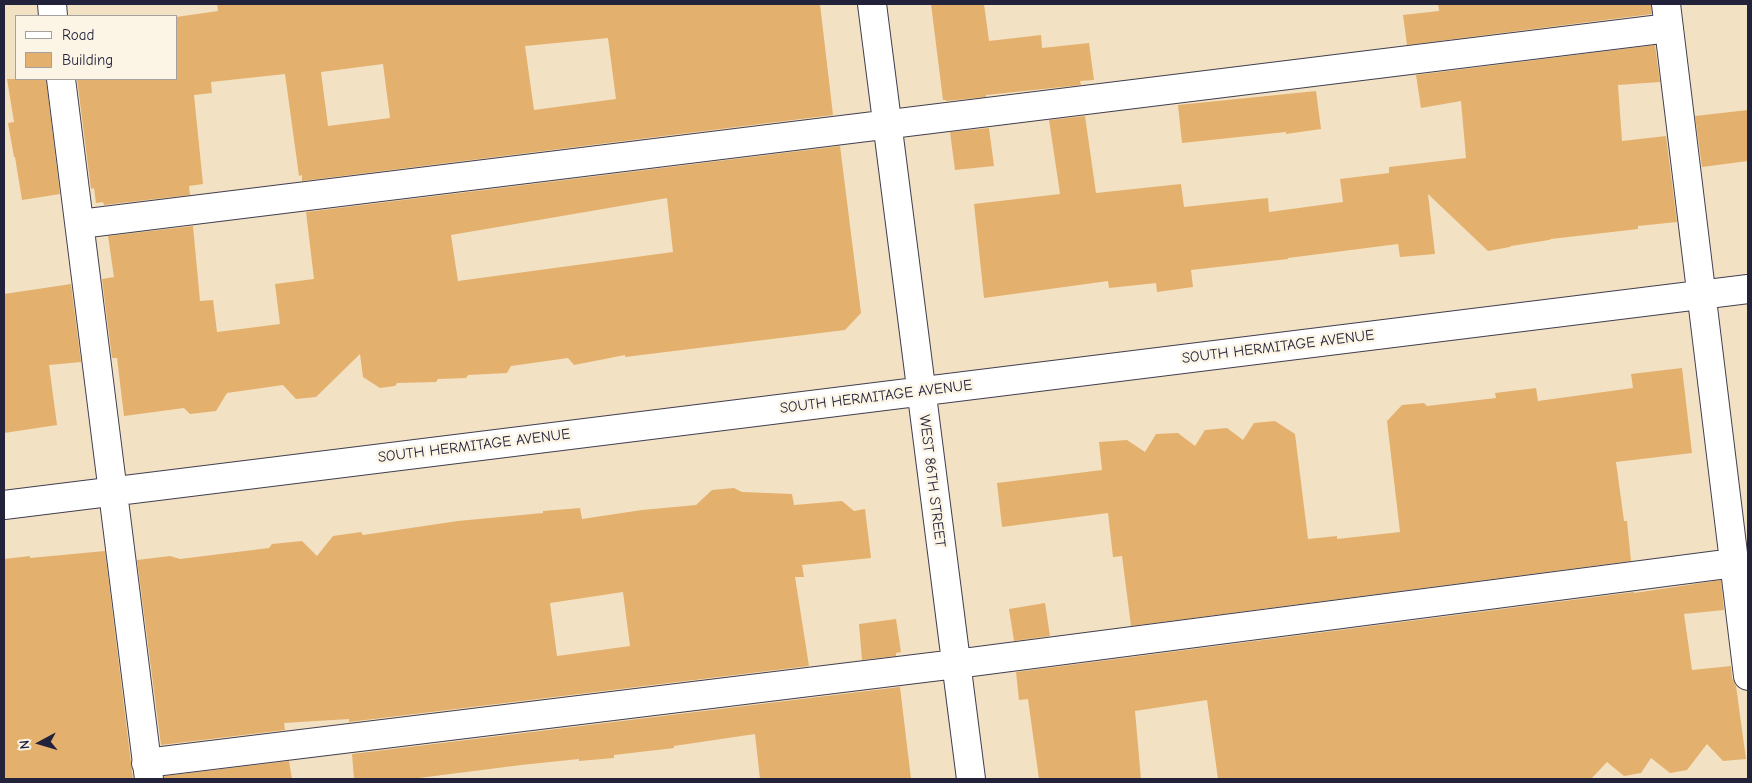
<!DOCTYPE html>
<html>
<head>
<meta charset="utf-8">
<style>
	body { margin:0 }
	#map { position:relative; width:1752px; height:783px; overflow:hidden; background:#f3e1c4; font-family:"Comic Neue",sans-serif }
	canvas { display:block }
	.frame { position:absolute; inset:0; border:5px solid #22223b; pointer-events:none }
	.legend { position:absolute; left:15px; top:15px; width:162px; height:65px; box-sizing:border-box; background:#fcf5e5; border:1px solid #a5a1a1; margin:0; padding:6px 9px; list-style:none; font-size:15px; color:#22223b }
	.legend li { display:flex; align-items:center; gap:10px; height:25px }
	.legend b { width:25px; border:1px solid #a5a1a1 }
	.north { position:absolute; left:15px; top:718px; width:50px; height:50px; -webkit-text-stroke:4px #fcf5e5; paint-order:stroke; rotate:264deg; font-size:14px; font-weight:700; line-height:20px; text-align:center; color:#22223b }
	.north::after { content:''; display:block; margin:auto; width:18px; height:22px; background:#22223b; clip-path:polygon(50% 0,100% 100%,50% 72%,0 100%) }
</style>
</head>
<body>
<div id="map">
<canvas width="1752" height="783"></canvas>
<div class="frame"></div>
<ul class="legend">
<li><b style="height:6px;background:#fff"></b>Road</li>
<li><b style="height:14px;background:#e3b16d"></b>Building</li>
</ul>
<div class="north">N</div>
</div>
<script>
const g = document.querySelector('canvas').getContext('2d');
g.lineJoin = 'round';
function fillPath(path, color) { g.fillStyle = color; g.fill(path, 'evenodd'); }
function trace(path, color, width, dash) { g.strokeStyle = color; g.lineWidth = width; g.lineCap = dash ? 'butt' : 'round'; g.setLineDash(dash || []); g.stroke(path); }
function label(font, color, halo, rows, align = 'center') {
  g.font = font + ' "Comic Neue",sans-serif'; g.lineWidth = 5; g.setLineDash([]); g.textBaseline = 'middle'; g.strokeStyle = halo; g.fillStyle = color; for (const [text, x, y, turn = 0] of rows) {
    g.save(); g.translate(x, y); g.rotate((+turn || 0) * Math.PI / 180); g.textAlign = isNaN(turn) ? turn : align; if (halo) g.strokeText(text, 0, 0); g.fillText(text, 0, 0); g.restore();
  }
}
fillPath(new Path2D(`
	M217 4H820L833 115 302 181V175L299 176 285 74 211 82 212 93 194 95 203 184 189 186 190 195 104 205 103 202 96 203 94 188 91 189 77 79H176V17L218 11ZM608 38 616 99 534 110 525 46ZM383 64 390 118 328 126 321 72Z
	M931 4H984L989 41 1041 35 1042 48 1089 43 1094 80 1080 81 1081 85 986 95V97L946 101V100H943Z
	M1438 4H1651L1652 14 1407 45 1403 15 1439 11Z
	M1655 45 1660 82 1618 85 1622 141 1666 136 1677 222 1638 226V229L1551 239 1549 240 1511 246 1510 247 1488 251 1428 194 1435 254 1400 257 1398 244 1288 258V259L1191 270 1193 287 1157 292 1156 283 1109 288 1108 281 984 298 974 204 1060 194 1049 120 1085 116 1096 193 1181 184 1184 207 1268 198 1269 212 1343 202 1340 179 1389 173V167L1466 158 1461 101 1421 108 1416 75Z
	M7 79H46L60 194 22 200 15 157H14L8 123 14 122Z
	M1316 91 1321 129 1286 134V132L1182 143 1178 105Z
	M1748 110V161L1702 167 1695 116Z
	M989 128 994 166 955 170 950 132Z
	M840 146 861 313 845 330 625 357V355L574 365 568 358 511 366 507 373 468 375 466 378 438 379 436 382 397 383 395 386 380 388 363 377 360 354 316 397 296 399 283 385 227 393 216 411 190 414 184 408 124 416 117 358H112L102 279 114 277 108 236 193 226 200 301 213 300 217 332 280 324 275 284 314 279 306 212ZM667 198 673 252 458 281 451 235Z
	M71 284 81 362 49 365 57 425 4 433V294Z
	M1682 368 1692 453 1616 462 1624 521H1627L1631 561 1131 626 1122 556 1113 557 1108 513 1002 527 997 483 1102 470 1099 442 1127 440 1145 452 1156 434 1178 433 1195 446 1205 430 1227 428 1243 440 1254 423 1275 421 1295 434 1308 539 1337 536V539L1400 532 1387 421 1402 405 1424 403 1427 406 1496 398 1495 393 1536 388 1538 401 1633 388 1631 374Z
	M734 488 742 492 792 494 794 505 842 501 854 511 865 509 871 558 802 565 804 577H795L809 666 349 722V719L284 723 285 730 161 745 137 560 170 556 180 559 269 548 272 544 302 541 317 556 333 536 361 532 363 535 458 521 543 513V511L580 508 582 519 642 510 696 505 712 490ZM623 592 630 646 557 656 550 603Z
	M105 551 133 779H4V559L30 556V558Z
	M1721 580 1724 610 1684 614 1692 670 1731 666 1732 678 1736 686 1746 759 1723 761 1707 744 1687 770 1670 773 1651 758 1641 773 1624 776 1607 762 1591 779H1218L1207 700 1135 711 1141 779H1039L1028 699 1019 700 1016 672 1634 592V593Z
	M1045 603 1050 636 1014 641 1009 609Z
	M896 619 901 652 896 653V656L862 660 859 624Z
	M900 687 911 779H760L755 734 674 746V748L614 755V758L579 761V759L521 765 411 779H354L352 754Z
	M289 761 292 779H164V776Z`), '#e3b16d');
const minor = new Path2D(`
	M52 4 53 16
	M872 4 971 779
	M1666 4 1748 676
	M61 79 149 779
	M80 224 1669 28
	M4 505 1748 289
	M146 763 956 664 1734 563`);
trace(minor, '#413f50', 30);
trace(minor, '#fff', 28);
label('15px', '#22223b', '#fcf5e5', [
	["SOUTH HERMITAGE AVENUE",1278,347,-7],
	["SOUTH HERMITAGE AVENUE",876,397,-7],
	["SOUTH HERMITAGE AVENUE",474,446,-7],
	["WEST 86TH STREET",932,481,83]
]);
</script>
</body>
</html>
